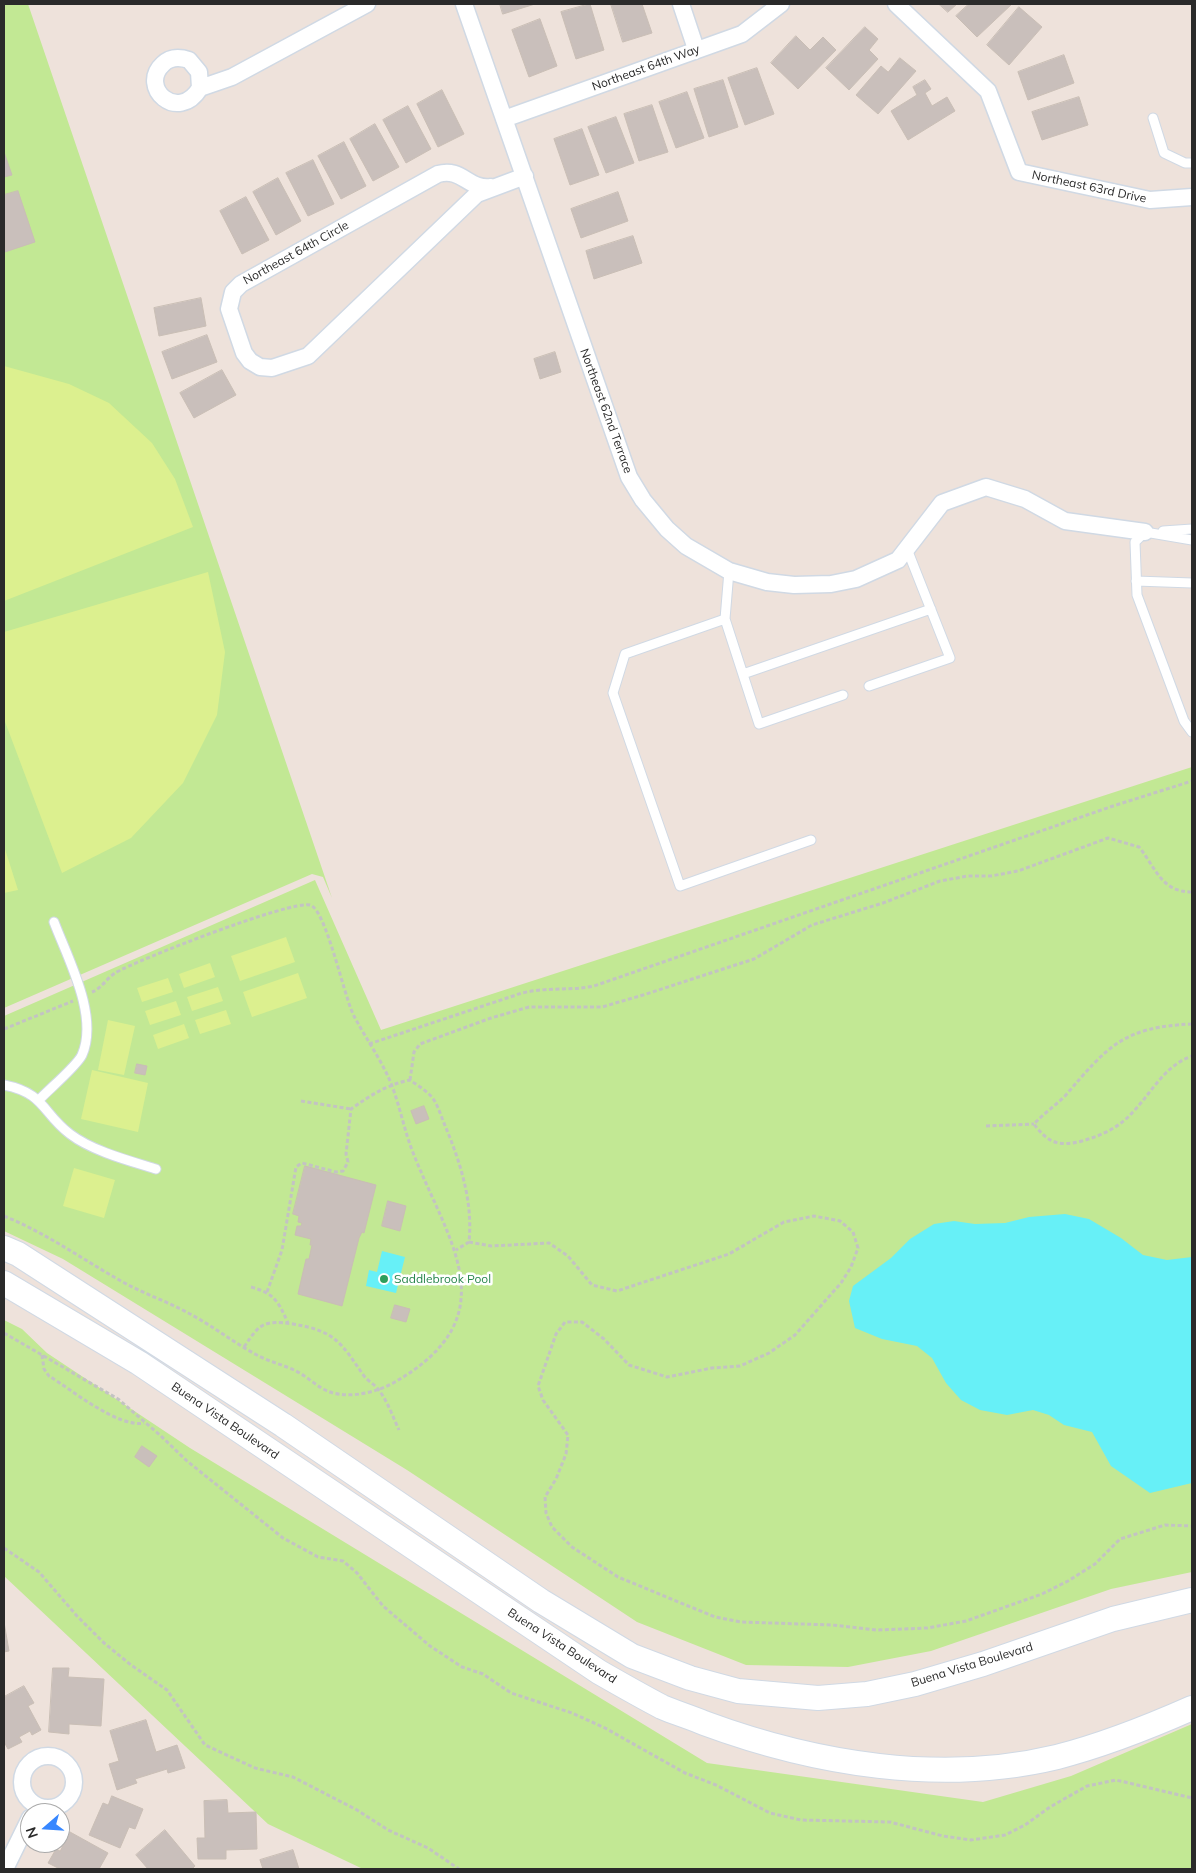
<!DOCTYPE html>
<html>
<head>
<meta charset="utf-8">
<style>
	body { margin:0 }
	#map { position:relative; width:1196px; height:1873px; overflow:hidden; background:#eee2db; font-family:Mulish,sans-serif }
	canvas { display:block }
	.frame { position:absolute; inset:0; border:5px solid #2a2a2a; pointer-events:none }
	.north { position:absolute; left:20px; top:1803px; width:50px; height:50px; box-sizing:border-box; background:#fff; border:1px solid #aaa; border-radius:50%; rotate:251deg; font-size:14px; font-weight:700; line-height:20px; text-align:center; color:#2a2a2a }
	.north::after { content:''; display:block; margin:auto; width:18px; height:22px; background:#3787ff; clip-path:polygon(50% 0,100% 100%,50% 72%,0 100%) }
</style>
</head>
<body>
<div id="map">
<canvas width="1196" height="1873"></canvas>
<div class="frame"></div>
<div class="north">N</div>
</div>
<script>
const g = document.querySelector('canvas').getContext('2d');
g.lineJoin = 'round';
function fillPath(path, color) { g.fillStyle = color; g.fill(path, 'evenodd'); }
function trace(path, color, width, dash) { g.strokeStyle = color; g.lineWidth = width; g.lineCap = dash ? 'butt' : 'round'; g.setLineDash(dash || []); g.stroke(path); }
function label(font, color, halo, rows, align = 'center') {
  g.font = font + ' Mulish,sans-serif'; g.lineWidth = 5; g.setLineDash([]); g.textBaseline = 'middle'; g.strokeStyle = halo; g.fillStyle = color; for (const [text, x, y, turn = 0] of rows) {
    g.save(); g.translate(x, y); g.rotate((+turn || 0) * Math.PI / 180); g.textAlign = isNaN(turn) ? turn : align; if (halo) g.strokeText(text, 0, 0); g.fillText(text, 0, 0); g.restore();
  }
}
fillPath(new Path2D(`
	M4 4H28L332 898 323 877 312 874 4 1008Z
	M1192 767V1572L1111 1589 931 1651 848 1667 746 1665 637 1622 407 1470 63 1259 4 1231V1016L315 880 381 1030Z
	M4 1320 22 1329 47 1353 190 1448 707 1763 983 1802 1071 1776 1192 1724V1869H363L268 1824 4 1576Z`), '#c2e894');
fillPath(new Path2D(`
	M4 366 69 384 109 403 152 443 175 479 193 527 4 601Z
	M208 572 225 652 217 715 183 783 131 838 62 873 4 719V632Z
	M4 846 18 890 4 893Z
	M286 937 295 962 240 981 231 956Z
	M210 963 215 977 184 988 179 974Z
	M298 973 307 998 252 1017 243 992Z
	M168 978 173 992 142 1002 137 988Z
	M218 987 223 1001 192 1011 187 997Z
	M176 1001 181 1015 150 1025 145 1011Z
	M226 1010 231 1024 200 1034 195 1020Z
	M108 1020 135 1026 124 1075 98 1070Z
	M184 1024 189 1038 158 1049 153 1035Z
	M92 1070 148 1083 138 1132 81 1119Z
	M74 1168 115 1180 104 1218 63 1206Z`), '#dcf08f');
fillPath(new Path2D(`
	M1065 1214 1089 1219 1121 1238 1143 1255 1167 1260 1192 1257V1483L1150 1493 1111 1466 1092 1432 1064 1425 1049 1415 1033 1410 1007 1415 980 1410 961 1400 946 1383 932 1358 917 1346 882 1339 855 1328 849 1301 853 1286 891 1258 910 1239 934 1224 954 1221 975 1224 1005 1223 1029 1217Z
	M382 1251 405 1257 396 1293 366 1286 369 1270 377 1272Z`), '#67f0f7');
const building = new Path2D(`
	M500 4H535L503 14Z
	M590 4 604 50 576 59 561 12Z
	M611 4H642L652 33 623 42Z
	M939 4H957L948 12Z
	M969 4H1012L977 37 956 16Z
	M1019 7 1042 27 1009 65 987 45Z
	M540 19 557 66 529 77 512 30Z
	M865 27 878 39 869 50 878 59 849 90 826 68Z
	M796 36 810 50 823 37 836 50 798 89 771 63Z
	M1064 55 1074 83 1028 100 1018 72Z
	M900 58 916 71 878 114 856 95 881 66 888 72Z
	M757 68 774 114 745 125 728 78Z
	M723 80 738 127 709 137 694 89Z
	M925 80 931 89 925 93 932 106 947 97 955 111 908 140 891 111 917 95 913 87Z
	M442 90 464 134 438 147 417 104Z
	M687 92 704 138 676 148 659 102Z
	M1079 97 1088 125 1042 140 1032 112Z
	M652 105 668 152 639 161 624 114Z
	M408 106 431 149 406 163 383 120Z
	M616 117 634 163 606 173 588 127Z
	M375 124 399 167 373 181 350 139Z
	M582 129 599 175 570 185 554 139Z
	M344 142 366 186 341 199 318 156Z
	M4 152 12 175 4 177Z
	M313 160 334 204 308 216 286 173Z
	M278 178 301 221 276 235 253 192Z
	M18 191 35 242 5 252 4 195Z
	M618 192 628 221 581 238 571 209Z
	M246 197 269 240 242 254 220 211Z
	M633 236 642 263 594 279 586 251Z
	M201 298 206 326 159 336 154 308Z
	M207 335 217 362 172 379 162 352Z
	M555 352 561 372 540 379 534 359Z
	M222 370 236 395 194 418 180 393Z
	M137 1064 147 1066 145 1075 135 1073Z
	M424 1106 429 1119 416 1124 411 1111Z
	M305 1166 376 1185 364 1233 362 1232 359 1238 342 1306 298 1294 306 1259H309L312 1245H310L311 1239 295 1235 297 1226H301L302 1223 298 1222 299 1216 293 1214Z
	M388 1201 406 1206 400 1231 382 1226Z
	M395 1305 410 1309 406 1322 391 1318Z
	M142 1446 157 1456 149 1467 135 1457Z
	M4 1622 9 1651 4 1652Z
	M53 1668H69L68 1677 104 1679 101 1726 69 1724V1734L49 1732Z
	M24 1686 34 1703 28 1706 41 1730 32 1735 30 1731 19 1737 22 1742 8 1749 4 1742V1697Z
	M146 1720 156 1752 177 1745 185 1768 168 1773 167 1769 135 1779 137 1783 117 1790 109 1764 119 1761 110 1731Z
	M112 1796 143 1809 135 1829 129 1827 120 1848 89 1835 103 1803 108 1805Z
	M227 1800 228 1813 256 1812 257 1849 226 1850V1859H198L197 1838H205L204 1801Z
	M165 1830 195 1866 192 1869H148L136 1855Z
	M70 1832 108 1853 99 1869H60L48 1863 56 1849 60 1851Z
	M293 1850 299 1869H263L260 1860Z`);
fillPath(building, '#c9bfbb');
trace(building, '#c9beb5', 1);
const service = new Path2D(`
	M1153 118 1164 153 1185 163H1192
	M1163 531 1192 529
	M1145 532 1135 542 1137 595 1184 721 1192 732
	M1145 532 1192 540
	M729 571 725 619 625 654 613 693 680 886 811 840
	M1136 581 1192 583
	M725 619 759 724 843 695
	M743 674 931 609
	M869 686 950 658 907 549
	M4 1085C45 1093 42 1113 70 1134 92 1151 130 1161 156 1169
	M39 1100C48 1090 77 1066 82 1055 99 1016 68 959 54 922`);
const minor = new Path2D(`
	M464 4 629 477 643 500 667 529 686 546 729 571 767 582 794 585 831 584 856 579 898 560 942 503 986 487 1025 499 1065 521 1145 532
	M681 4 696 49
	M896 4 988 91 1019 172 1150 200 1192 197
	M200 88 199 72 189 60C180 57 170 57 163 64 138 87 178 124 200 88L232 77 367 4
	M504 119 742 34 781 4
	M491 187C468 190 462 167 438 174L241 284 233 292 229 309 244 353 250 361 260 367 272 368 308 356 477 194 525 176
	M22 1782a26 26 0 1 1 52 0a26 26 0 1 1-52 0Z
	M5 1869 30 1818`);
const secondary = new Path2D(`
	M4 1248 18 1254 283 1425 541 1601 632 1656 690 1678 738 1691 818 1698 867 1694 915 1684 983 1664 1113 1619 1192 1600
	M4 1283 139 1363 599 1672C620 1684 641 1696 662 1707 676 1713 690 1717 704 1723 815 1764 941 1785 1057 1757 1104 1745 1149 1727 1192 1708`);
trace(service, '#d0d9e4', 11);
trace(minor, '#d0d9e4', 19);
trace(secondary, '#d0d9e4', 26);
trace(new Path2D(`
	M1192 1024C1123 1027 1108 1046 1065 1096 1055 1106 1043 1114 1034 1124 1048 1143 1059 1147 1082 1141 1100 1136 1116 1129 1129 1116 1150 1096 1163 1066 1192 1056
	M4 1029 73 1001
	M369 1044 522 993C546 987 570 991 594 986L1113 806 1192 781
	M410 1080 414 1052 420 1044 491 1018 529 1007H602L643 995 754 959 812 925 883 903 940 881 968 876H991L1018 871 1108 838 1139 847C1156 868 1161 892 1192 892
	M301 1101 351 1109
	M986 1126 1034 1124
	M4 1216C46 1233 82 1259 121 1281 144 1294 169 1302 192 1315 214 1327 233 1342 255 1354 267 1361 281 1364 294 1370 307 1376 318 1388 330 1392 350 1399 378 1392 395 1382 511 1315 447 1241 412 1150 404 1129 400 1107 392 1086 383 1062 366 1039 354 1016 344 997 326 909 310 905 291 900 137 960 115 973 106 979 102 988 92 992
	M469 1242 491 1246 549 1243 568 1256 592 1285 617 1291 729 1254 784 1222 814 1216 840 1221 853 1232 858 1248 851 1267 841 1283 795 1335 769 1353 740 1366 712 1368 667 1377 629 1365 604 1339 582 1322H565L556 1334 538 1386 543 1400 568 1435 566 1454 556 1479 545 1497 546 1513 552 1527 572 1547 618 1577 715 1617 741 1622 832 1625 876 1630 927 1628 966 1621 1042 1594 1068 1581 1095 1564 1120 1539 1165 1525 1192 1526
	M251 1287C275 1294 278 1301 288 1323
	M267 1292 282 1250 296 1167 302 1163 336 1172 343 1171 348 1162 346 1154 351 1109C371 1095 386 1085 410 1080 418 1086 428 1091 434 1100 439 1108 442 1119 446 1128 461 1164 473 1203 469 1242L456 1250
	M4 1333 118 1399 161 1436 187 1461 283 1538 318 1557 343 1561 357 1573 383 1606 430 1646 462 1667 483 1674 511 1693 572 1713 605 1728 685 1773 716 1785 770 1813 801 1820 890 1822 943 1836 971 1840 1005 1835 1025 1825 1050 1807 1087 1786 1116 1780 1192 1798
	M244 1347C260 1323 264 1320 293 1324 336 1331 341 1343 364 1376 368 1381 374 1384 378 1389 387 1400 393 1417 399 1430
	M42 1355 44 1369 49 1376C72 1390 118 1428 144 1423
	M4 1548 39 1572 77 1616 104 1643 131 1665 167 1690 205 1745 255 1768 293 1777 357 1810 388 1830 428 1848 459 1869`), '#c3c3c3', 3, [4, 2.5]);
trace(service, '#fff', 9);
trace(minor, '#fff', 16);
trace(secondary, '#fff', 24);
for (const [x, y, r, color] of [
	[384,1279,5,"#2e9e5b"]
]) { const dot = new Path2D(); dot.arc(x, y, r, 0, 2 * Math.PI); g.fillStyle = color; g.fill(dot); trace(dot, '#fff', 2); }
label('12px', '#2a2a2a', '#fff', [
	["Northeast 64th Way",646,68,-20],
	["Northeast 63rd Drive",1089,187,12],
	["Northeast 64th Circle",296,253,-29],
	["Northeast 62nd Terrace",606,411,70],
	["Buena Vista Boulevard",225,1421,34],
	["Buena Vista Boulevard",562,1646,33],
	["Buena Vista Boulevard",972,1665,-17]
]);
label('12px', '#27864d', '#fff', [
	["Saddlebrook Pool",394,1279]
], 'left');
</script>
</body>
</html>
